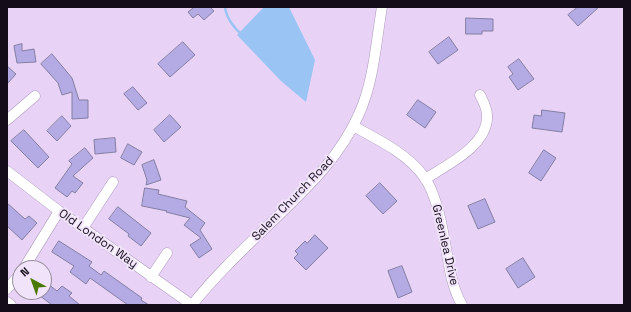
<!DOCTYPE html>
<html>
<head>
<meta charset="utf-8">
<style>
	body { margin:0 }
	#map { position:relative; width:631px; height:312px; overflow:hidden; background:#e8d3f7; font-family:"Space Grotesk",sans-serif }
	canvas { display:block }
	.frame { position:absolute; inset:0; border:8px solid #140d19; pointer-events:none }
	.north { position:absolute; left:12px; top:260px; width:40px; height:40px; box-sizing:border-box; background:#f1e4fa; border:1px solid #998ea0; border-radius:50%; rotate:319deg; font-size:11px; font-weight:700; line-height:16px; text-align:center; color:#140d19 }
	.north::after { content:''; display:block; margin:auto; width:14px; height:18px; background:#497900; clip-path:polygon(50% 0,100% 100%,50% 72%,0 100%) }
</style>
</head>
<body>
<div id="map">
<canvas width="631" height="312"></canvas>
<div class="frame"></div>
<div class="north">N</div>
</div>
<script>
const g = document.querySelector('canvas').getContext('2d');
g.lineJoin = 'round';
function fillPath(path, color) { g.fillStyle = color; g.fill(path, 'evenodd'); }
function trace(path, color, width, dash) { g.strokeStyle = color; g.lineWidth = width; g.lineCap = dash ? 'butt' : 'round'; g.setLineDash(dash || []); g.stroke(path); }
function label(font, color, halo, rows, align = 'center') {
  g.font = font + ' "Space Grotesk",sans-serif'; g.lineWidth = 4; g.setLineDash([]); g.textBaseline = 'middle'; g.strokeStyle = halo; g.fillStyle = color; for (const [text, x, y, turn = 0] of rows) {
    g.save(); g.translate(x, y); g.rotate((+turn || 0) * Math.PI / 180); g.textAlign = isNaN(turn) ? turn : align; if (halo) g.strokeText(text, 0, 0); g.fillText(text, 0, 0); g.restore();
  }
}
fillPath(new Path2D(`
	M264 7H289L315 60 306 102 281 81 237 35Z`), '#9ac4f4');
trace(new Path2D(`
	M225 7C226 17 234 28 241 34`), '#9ac4f4', 2.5);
const building = new Path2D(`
	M192 7H210L214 11 204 20 198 14 193 18 188 12 193 8Z
	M578 7H599L578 26 568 15Z
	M466 18 493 19V31H482V34H466Z
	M449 37 458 50 438 64 429 52Z
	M183 42 195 55 170 77 158 64Z
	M22 44V51L34 49 36 62 17 63 14 46Z
	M52 54 72 78 79 100H88V118L72 119V92L62 95 58 83 41 64Z
	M519 59 534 79 518 90 509 77 513 74 508 67Z
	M7 66 16 74 7 84Z
	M133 87 147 103 138 110 124 94Z
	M418 100 436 112 425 128 407 115Z
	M542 110 565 113 562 132 532 128 534 115 541 116Z
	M170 115 181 127 164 142 154 130Z
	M62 116 71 126 57 141 47 131Z
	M24 130 49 157 38 168 11 141Z
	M115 138 116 152 95 154 94 140Z
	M128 144 142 152 134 165 121 158Z
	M85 148 93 158 73 176 83 183 75 193 72 191 67 197 55 188 72 164 69 161Z
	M544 150 556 158 541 181 529 173Z
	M154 160 161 180 146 185 147 180 142 165Z
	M380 183 397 201 383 214 366 196Z
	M145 188 159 190 158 194 187 201 185 207 205 223 200 230 212 249 199 258 190 245 201 238 184 225 190 218 166 212 167 211 142 206Z
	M485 199 495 222 478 229 468 206Z
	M7 203 25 219 29 216 37 223 22 240 7 226Z
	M118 207 151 233 141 246 128 236 129 234 109 219Z
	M315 235 328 248 306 270 294 258 298 254 295 251 305 241 307 243Z
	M59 241 92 262 89 266 101 275 104 271 142 298 141 300 149 305H128L90 278 86 284 70 272 74 266 52 252Z
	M523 258 535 277 518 288 506 269Z
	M402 266 412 292 398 298 388 271Z
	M44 281 57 291 62 286 72 293 69 296 80 305H52L35 292H44Z`);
fillPath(building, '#b4abe4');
trace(building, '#837ea2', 1);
const minor = new Path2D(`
	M7 120 35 96
	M353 126C379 140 408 154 425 178 436 195 442 224 445 243 449 264 451 286 462 305
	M7 171 59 211 192 305
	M425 179C447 165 489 145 487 115 487 108 483 101 480 95
	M83 228 113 182
	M24 268 59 211
	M151 277 167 253
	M7 289 20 274
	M7 302 11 305
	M192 305C218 272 249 244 279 215 310 185 341 155 359 114 374 81 376 42 382 7`);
trace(minor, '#ae9abc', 11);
trace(minor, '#fff', 10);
label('12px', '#140d19', '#f1e4fa', [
	["Salem Church Road",293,199,-46],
	["Old London Way",98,239,35],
	["Greenlea Drive",445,245,77]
]);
</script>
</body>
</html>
